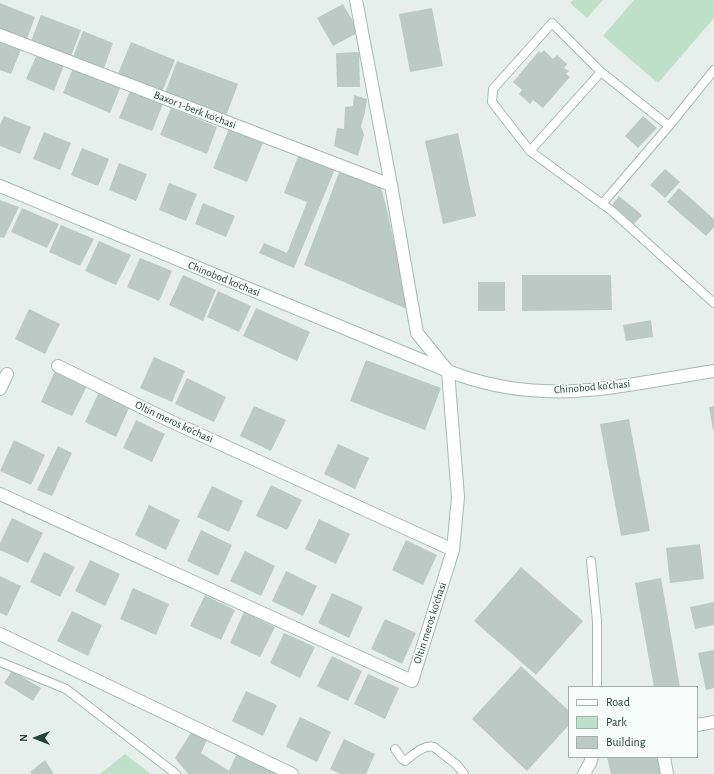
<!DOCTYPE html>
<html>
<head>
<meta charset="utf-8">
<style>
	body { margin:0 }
	#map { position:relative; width:714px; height:774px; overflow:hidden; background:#e6efeb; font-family:"Alegreya Sans",sans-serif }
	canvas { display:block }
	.legend { position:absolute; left:568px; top:686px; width:130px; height:72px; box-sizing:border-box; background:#f7fbf9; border:1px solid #a3b1ad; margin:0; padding:5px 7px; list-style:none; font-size:12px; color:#24423a }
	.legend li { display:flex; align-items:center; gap:8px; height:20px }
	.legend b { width:20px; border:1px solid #a3b1ad }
	.north { position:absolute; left:16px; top:718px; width:40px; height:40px; -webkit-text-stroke:3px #f7fbf9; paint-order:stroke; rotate:270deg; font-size:11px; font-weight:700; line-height:16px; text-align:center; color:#24423a }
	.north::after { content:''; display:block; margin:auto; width:14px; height:18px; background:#24423a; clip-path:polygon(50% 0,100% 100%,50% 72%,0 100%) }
</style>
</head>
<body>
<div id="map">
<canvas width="714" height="774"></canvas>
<ul class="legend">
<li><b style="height:5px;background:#fff"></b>Road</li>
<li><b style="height:11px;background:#bfe0c8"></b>Park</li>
<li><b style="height:11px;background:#bbcac4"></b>Building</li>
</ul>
<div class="north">N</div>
</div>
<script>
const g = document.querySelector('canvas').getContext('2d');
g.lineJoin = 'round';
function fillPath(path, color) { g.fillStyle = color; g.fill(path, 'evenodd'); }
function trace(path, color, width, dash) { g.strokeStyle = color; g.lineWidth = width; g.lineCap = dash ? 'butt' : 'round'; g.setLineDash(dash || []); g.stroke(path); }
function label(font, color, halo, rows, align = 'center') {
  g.font = font + ' "Alegreya Sans",sans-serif'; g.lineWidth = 3.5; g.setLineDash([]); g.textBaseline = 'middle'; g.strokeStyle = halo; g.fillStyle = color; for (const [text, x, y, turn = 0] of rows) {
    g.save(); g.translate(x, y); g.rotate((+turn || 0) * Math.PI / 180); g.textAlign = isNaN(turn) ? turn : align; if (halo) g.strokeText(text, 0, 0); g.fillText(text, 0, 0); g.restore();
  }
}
fillPath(new Path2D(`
	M573 0H603L587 18 570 3Z
	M634 0H714V18L658 83 603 36Z
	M125 754 151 774H100Z`), '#bfe0c8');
fillPath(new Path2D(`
	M0 3 35 17 27 39 0 29Z
	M343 4 359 32 333 46 317 18Z
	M432 8 443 66 410 72 399 14Z
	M41 15 81 30 71 56 31 41Z
	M83 31 113 43 104 68 73 57Z
	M0 39 22 47 11 74 0 70Z
	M131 42 175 60 162 92 118 74Z
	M544 50 553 59 557 55 567 64 564 68 569 71 566 74 570 77 543 108 533 100 530 104 519 94 522 90 513 82 539 51 541 53Z
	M359 52 360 87H337L336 53Z
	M37 54 64 65 54 91 26 79Z
	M177 61 238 84 226 116 165 93Z
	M73 68 121 86 110 113 63 93Z
	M130 91 163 104 152 131 119 118Z
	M354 95 367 99 365 112 361 126 364 135 358 156 334 146 337 128 344 129 345 107 353 106Z
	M171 108 217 127 207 154 160 135Z
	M4 116 31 127 20 154 0 146V125Z
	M643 116 657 128 638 148 625 136Z
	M229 129 263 143 247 182 213 168Z
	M44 132 71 143 60 170 33 159Z
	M458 133 476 216 443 224 425 141Z
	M82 148 109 159 98 186 71 175Z
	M299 154 335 169 294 268 259 253 264 243 287 253 307 202 284 193Z
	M119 163 147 174 136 201 109 190Z
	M665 169 680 182 665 198 650 185Z
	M340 170 380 185 386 205 409 310 304 265Z
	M169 183 197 194 186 221 159 210Z
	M679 188 714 219V227L706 236 667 202Z
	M619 196 642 215 634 224 612 205Z
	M0 200 19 207 4 238 0 237Z
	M203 203 235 216 226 237 195 224Z
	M22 208 59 224 47 248 11 232Z
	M61 225 94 239 80 266 49 252Z
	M99 241 131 255 116 285 85 271Z
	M140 258 172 271 159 301 127 287Z
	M183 275 216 290 203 321 169 305Z
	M522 275H611L612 310 522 311Z
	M478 282H505V311H478Z
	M218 291 251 306 239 332 207 317Z
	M256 308 310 332 297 361 243 336Z
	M29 309 60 324 45 354 15 339Z
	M651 320 653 337 626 341 623 325Z
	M154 357 185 371 172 402 140 388Z
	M366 360 441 388 425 430 350 401Z
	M55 371 87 386 72 416 41 402Z
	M187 378 226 397 214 422 175 404Z
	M99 392 130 406 116 437 85 422Z
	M254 406 286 420 271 451 240 436Z
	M714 406V430H713L709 407Z
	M629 419 650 531 621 536 600 424Z
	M136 420 165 434 152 462 123 448Z
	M14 440 45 455 31 485 0 471Z
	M338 444 369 458 355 489 324 474Z
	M58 446 72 453 52 496 37 490Z
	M271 485 302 500 287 530 256 516Z
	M212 486 243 501 229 532 197 517Z
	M149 505 180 520 166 550 135 535Z
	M12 518 43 533 28 563 0 550V543Z
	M319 519 350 534 336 564 305 549Z
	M201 530 232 545 218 576 187 561Z
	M406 540 437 555 423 585 392 570Z
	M700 544 704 579 670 583 666 548Z
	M245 551 275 566 261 596 230 581Z
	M44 552 75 567 60 597 30 582Z
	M90 560 120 574 105 606 75 591Z
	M521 567 583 621 536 675 474 621Z
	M286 571 317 586 303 616 272 601Z
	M0 576 21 586 7 616 0 613Z
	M661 578 680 687H654L635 583Z
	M133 588 169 604 156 635 120 619Z
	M332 593 363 607 349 638 318 623Z
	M205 595 235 610 221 640 190 626Z
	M714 602V625L695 629 690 607Z
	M72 611 102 625 88 656 57 641Z
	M244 612 275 627 260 657 230 643Z
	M385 619 416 633 402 664 371 649Z
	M284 633 315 647 300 678 270 663Z
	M714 650V688L706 690 698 653Z
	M332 656 362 671 348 701 317 686Z
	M521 666 569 711V725L527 771 472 719Z
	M12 671 41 688 33 701 4 683Z
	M368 674 399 688 385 719 354 704Z
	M246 691 277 705 263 736 232 721Z
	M300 717 331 732 317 762 286 747Z
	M192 731 207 740 201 753 229 771 238 751 279 774H188L175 758Z
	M344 739 375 754 366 774H340L330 769Z
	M607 757H659L662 774H611Z
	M45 760 54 774H32L30 772Z`), '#bbcac4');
const lane = new Path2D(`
	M714 70 669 126 601 72 552 23 493 89 492 102 530 151 612 211 714 303
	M530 151 601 72
	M602 204 669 126
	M591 561 597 621V687
	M0 662 66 689 176 774
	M395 749 402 759 405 761C413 755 424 744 434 747L457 765 464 774`);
const street = new Path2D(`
	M0 35 391 185
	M58 366 168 420 453 550
	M0 389 7 374
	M0 494 412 681 453 550 458 497 448 371 417 333 391 185 356 0
	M0 634 292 774
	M697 725 714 722
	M664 757 667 774
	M584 774 590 763 592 757`);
const secondary = new Path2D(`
	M0 186 448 371C479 383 511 390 544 391 577 393 609 388 641 383 666 379 690 375 714 371`);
trace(lane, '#a8b8b2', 10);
trace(street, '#a8b8b2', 14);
trace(secondary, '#a4bbb3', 14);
trace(lane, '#fff', 8);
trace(street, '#fff', 12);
trace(secondary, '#fff', 12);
label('11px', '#24423a', '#f7fbf9', [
	["Baxor 1-berk ko'chasi",195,110,21],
	["Chinobod ko'chasi",224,279,22],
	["Chinobod ko'chasi",592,387,-5],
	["Oltin meros ko'chasi",174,422,25],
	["Oltin meros ko'chasi",430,623,-72]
]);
</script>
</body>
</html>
